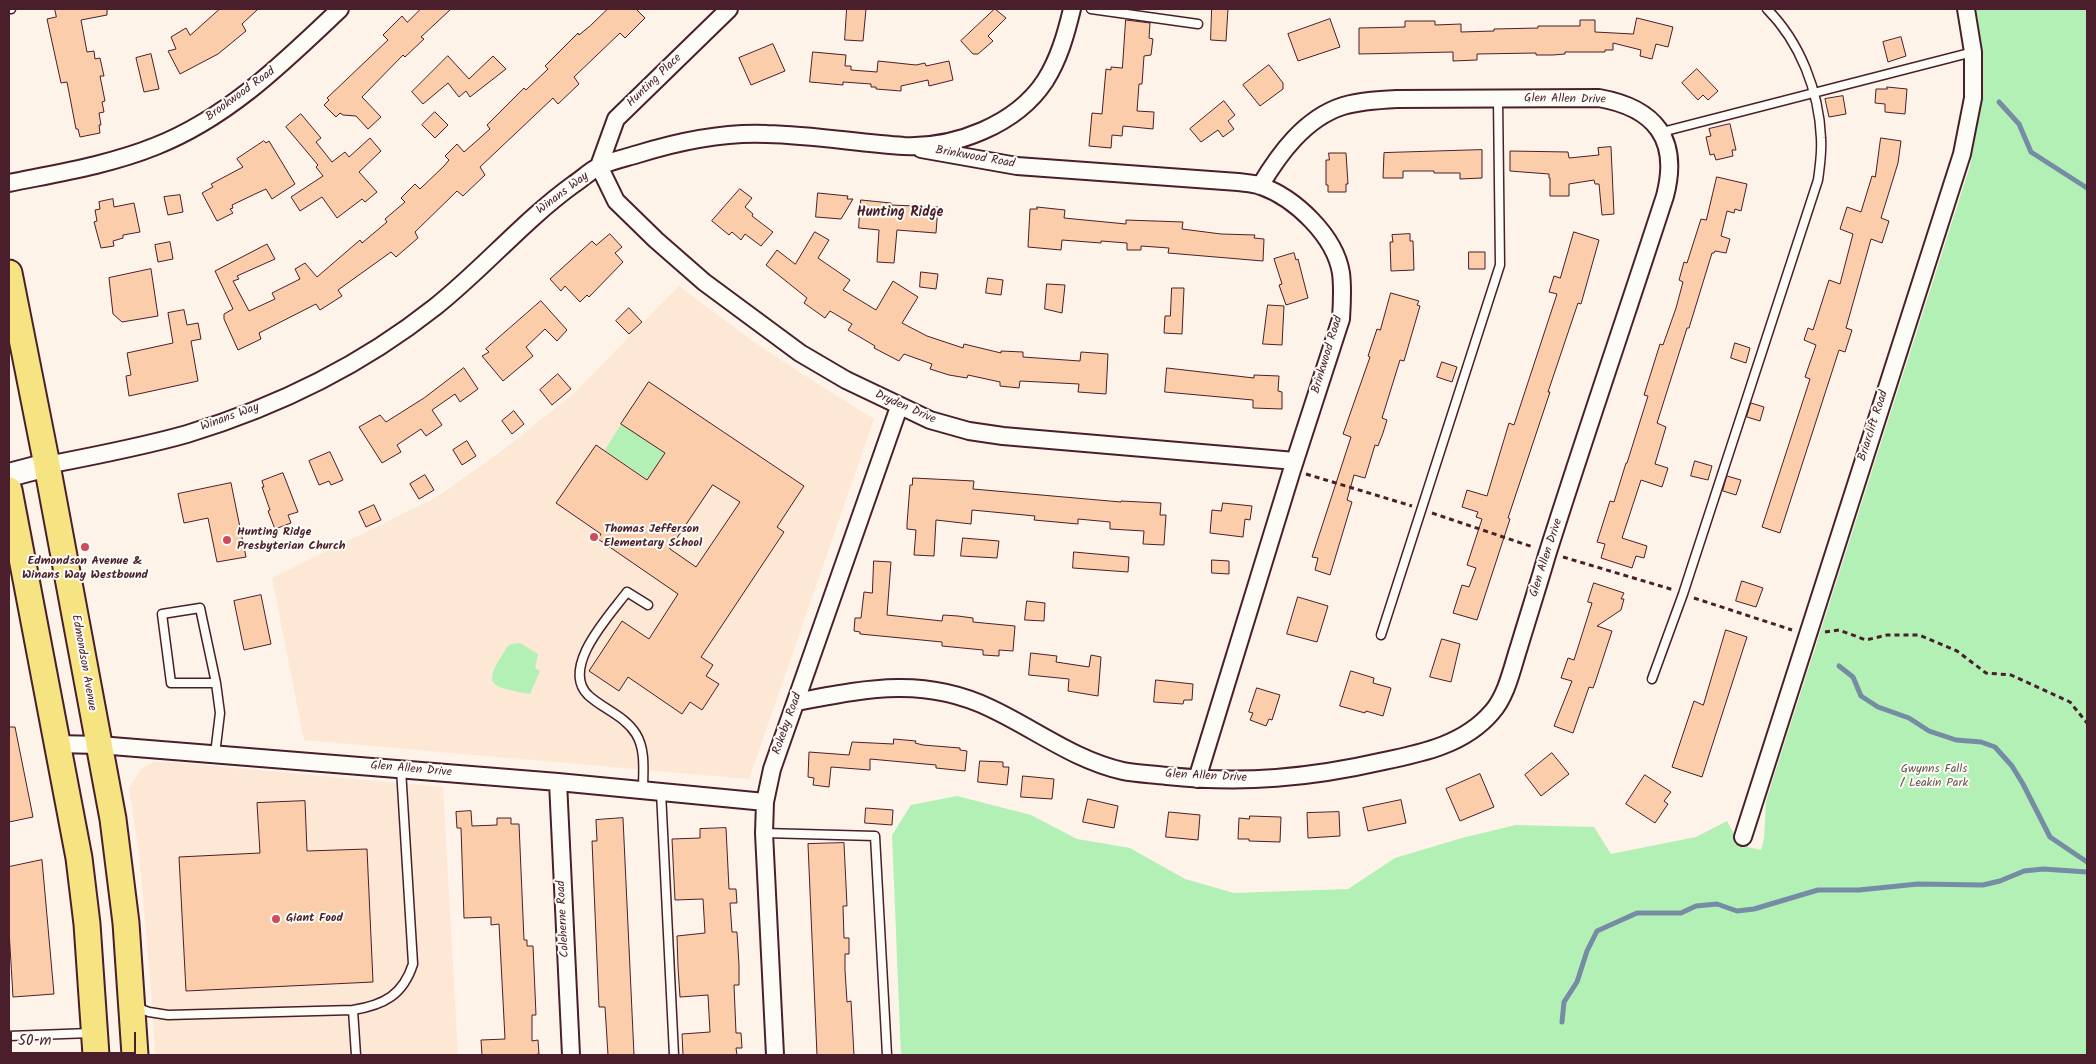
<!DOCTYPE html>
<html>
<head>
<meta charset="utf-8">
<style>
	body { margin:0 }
	#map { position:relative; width:2096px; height:1064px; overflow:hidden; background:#fdf3e8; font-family:Kalam,sans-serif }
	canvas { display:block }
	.frame { position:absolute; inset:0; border:10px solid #4a1f2b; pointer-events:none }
	.scale { position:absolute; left:10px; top:1032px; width:126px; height:22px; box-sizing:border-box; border:2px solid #4a1f2b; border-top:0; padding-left:6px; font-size:15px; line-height:18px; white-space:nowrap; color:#4a1f2b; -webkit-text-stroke:4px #fdfcf7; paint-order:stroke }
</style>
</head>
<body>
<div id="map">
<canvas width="2096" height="1064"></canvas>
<div class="frame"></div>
<div class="scale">50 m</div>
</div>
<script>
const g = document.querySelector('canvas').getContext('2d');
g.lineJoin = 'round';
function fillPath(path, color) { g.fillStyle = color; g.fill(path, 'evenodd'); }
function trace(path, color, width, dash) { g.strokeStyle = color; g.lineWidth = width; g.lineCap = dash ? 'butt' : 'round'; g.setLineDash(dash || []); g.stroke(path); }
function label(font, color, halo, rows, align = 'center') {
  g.font = font + ' Kalam,sans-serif'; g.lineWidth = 4; g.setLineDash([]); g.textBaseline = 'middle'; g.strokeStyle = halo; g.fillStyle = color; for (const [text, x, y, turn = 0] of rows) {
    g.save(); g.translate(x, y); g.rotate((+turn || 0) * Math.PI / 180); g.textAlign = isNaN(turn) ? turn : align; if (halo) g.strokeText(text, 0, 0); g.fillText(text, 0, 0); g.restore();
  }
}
fillPath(new Path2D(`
	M679 286 754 342 813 381 874 419 749 779 304 740 272 578 437 497 495 456 572 395Z
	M154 762H169L443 787 458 1055H155L151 989 139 854 129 788 142 768Z`), '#fce8d5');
fillPath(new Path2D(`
	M1975 9H2087V1055H901L892 835 911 805 957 796 1031 815 1077 839 1130 848 1185 879 1234 893 1348 889 1395 858 1462 838 1516 825 1594 827 1611 854 1696 837 1727 821 1740 845 1761 850 1764 839 1766 802 1772 782 1970 166C1981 114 1988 61 1975 9Z
	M621 424 665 453 647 479 605 450Z
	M520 643 538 654 535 668 540 671 530 694C487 686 482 685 508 646L511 644Z`), '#b2f0b6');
trace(new Path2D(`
	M1999 102 2019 124 2031 152 2087 188
	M1839 666 1853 677 1861 696 1878 707 1909 718 1929 731 1956 740 1981 742 1995 747 2012 766 2023 784 2050 837 2087 862
	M1562 1022 1564 1002 1577 982 1587 951 1597 931 1637 913H1681L1696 906 1717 904 1737 911 1754 909 1818 890H1859L1918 884 1983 885 2000 881 2024 871 2043 869 2087 872`), '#768ca4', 5);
const building = new Path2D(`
	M55 9H107V15L81 20 87 52 94 51 95 59 100 58 104 76H100L105 101 102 102 104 112 99 113 101 125H99L100 133 80 137 78 129H76L67 82 61 83 47 19 56 17Z
	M220 9H258L242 24 246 31 218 54 180 74 168 51 176 49 171 37 186 28 190 35Z
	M421 9H451L421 37 424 39 405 57 403 55 362 97 381 117 368 129 356 116 343 115 340 113 336 117 324 105 329 100 327 98 388 40 383 35 402 16 407 22Z
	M608 9H636L645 18 625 38 620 33 574 77 579 84 558 104 553 98 480 167 485 175 463 196 457 191 415 232 418 238 396 257 391 252 338 290 342 296 320 310 316 304 259 333 261 339 238 350 224 319V314L233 309 215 271 267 244 275 259 237 276 239 279 233 281 249 311 275 299 272 293 300 279 295 269 305 263 317 277 360 240 362 243 387 222 385 219 405 202 401 198 415 184 420 189 444 166 449 160 445 156 457 144 464 152 490 129 487 125 524 88 526 90 548 69 545 66 578 33 579 35 590 26Z
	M847 9H866L863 41 845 40Z
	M995 9 1006 18 988 36 993 41 978 54H973L961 41Z
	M1212 9H1228L1226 41 1211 40Z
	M1637 18 1673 27 1668 47 1656 44 1652 59 1640 56 1641 50 1613 43V50H1605V52H1565V54L1553 55H1536V53L1477 54V60L1453 61V52L1359 54V28L1405 27V21H1435V25L1461 24V32L1494 31V29L1538 28V26H1580V20H1595V32L1633 34Z
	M1330 19 1340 47 1298 61 1288 34Z
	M1126 20 1150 23 1149 38 1153 39 1151 55 1144 56 1142 84H1139L1137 111 1154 112 1153 129 1123 126 1122 136 1112 135 1111 148 1089 146 1092 113 1102 114 1106 69 1111 70V67L1122 68Z
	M1901 37 1906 56 1888 62 1883 42Z
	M773 44 785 71 751 85 739 58Z
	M813 52 846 55 845 66H851V70L877 72 878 61 916 65 925 63 926 66 949 61 953 80 929 86 928 80 901 86V91L876 89V87H871V84L843 82V85L810 82Z
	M151 54 159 89 144 92 136 58Z
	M448 56 469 79 493 56 506 69 470 97 466 91 459 97 448 83 423 104 412 92Z
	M1269 65 1283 83V89L1260 106 1243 85Z
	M1697 69 1718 91 1708 100 1703 95 1698 100 1682 83Z
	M1887 87 1907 89 1905 114 1885 112V104L1875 103 1876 89H1887Z
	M1843 96 1846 114 1829 117 1825 99Z
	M1224 101 1235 115 1228 121 1234 129 1223 137 1218 130 1201 142 1190 129Z
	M435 112 448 125 435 138 422 125Z
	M301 114 321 138 316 142 332 162 345 152 349 157 370 138 381 151 359 172 377 192 365 202 362 199 337 218 322 197 300 211 291 197 323 176 316 167 318 165 286 127Z
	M1730 124 1736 150H1732L1733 156 1716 160 1714 154 1710 155 1706 137 1711 136 1709 129Z
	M1881 138 1901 141 1898 163 1881 218 1889 221 1882 243 1871 239 1846 328 1852 330 1845 352 1839 350 1780 533 1762 527 1810 379 1805 377 1816 345 1804 340 1808 328 1813 330 1829 280 1840 284 1853 234 1840 229 1847 207 1861 212 1872 176 1875 177Z
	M264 141 266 143 269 141 295 184 272 199 266 189 255 194 232 205 233 208 230 209 233 213 217 221 202 193 213 187 211 184 243 167 237 159Z
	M1611 147 1614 214 1602 215 1599 184H1595L1594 180 1569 184V196H1550V178H1549V174L1510 171V151L1568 152 1569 158 1599 155 1598 148Z
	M1482 150V178L1460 179V173H1434V171H1403V178H1383L1384 153Z
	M1329 153H1346L1348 184H1346V192H1328V185H1326V160H1329Z
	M1717 177 1747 184 1741 211 1735 209 1734 213 1727 211 1721 236 1730 239 1726 253 1715 251 1714 253H1712L1689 328H1687L1657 423 1666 427 1655 464 1668 468 1662 487 1641 480 1622 538 1647 546 1644 558 1636 556 1632 568 1601 558 1605 544 1597 542 1610 501 1614 502 1626 463H1627L1648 396 1644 395 1660 344 1663 345 1676 308 1683 282 1679 280 1684 262 1687 263 1701 219 1706 220Z
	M740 189 752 198 745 207 753 214 752 216 773 232 761 246 745 234 741 240 732 232 729 235 712 221Z
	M818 193 848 196 847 199H853L841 219 816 217Z
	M180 195 183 212 168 215 164 197Z
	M113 199 114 207 134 203 140 232 123 235V238L113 241 114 246 101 248 94 222 97 221 95 210 100 209 99 202Z
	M861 200 891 203V205L938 207 936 233 897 230 894 263 877 262 879 230 859 228Z
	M1037 207 1065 210 1064 218 1126 224V220L1183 222 1182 229 1221 234 1255 235 1254 238 1264 239 1263 261 1168 253 1169 248 1141 246V250H1127V243L1101 241V243L1062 240 1061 250 1028 247 1030 209H1037Z
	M815 232 829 240 818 258 850 280 843 290 876 310 893 281 918 297 902 323 927 336 963 348 964 344 1001 353V351L1023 352V357L1080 361 1081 352 1108 354 1106 394 1078 392 1079 384 1020 381 1019 388 1000 386V382L968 375 967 378 949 375 930 369 932 364 904 354 899 361 874 348 875 346 848 330 852 324 830 311 825 318 804 303 807 298 766 265 777 250 795 264Z
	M1574 232 1599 240 1581 304 1578 303 1548 392H1550L1508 518 1510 519 1477 620 1453 613 1462 585 1469 587 1476 568 1467 565 1482 519 1476 517 1478 512 1462 507 1467 490 1487 496 1509 423 1514 425 1557 294 1549 292 1554 276 1560 278Z
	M610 234 622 247 615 253 623 262 589 297 587 295 580 302 565 286 561 291 550 279 592 241 596 245Z
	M1410 234V241H1413L1414 270 1391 271 1390 242H1393L1392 235Z
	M170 242 173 259 158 262 155 245Z
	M1469 252H1485V269H1469Z
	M1294 253 1296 260 1298 259 1308 298 1286 305 1279 285 1282 284 1274 259Z
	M151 269 158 316 122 322 113 314 109 278Z
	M921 272 938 274 936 289 920 287Z
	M988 278 1003 280 1001 295 986 293Z
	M1047 284 1065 285 1062 313 1045 309Z
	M1172 288H1184L1182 334 1164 333 1165 316H1170Z
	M1391 293 1419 301 1417 305 1420 306 1404 361 1400 360 1382 418 1387 420 1383 433 1378 446 1375 445 1365 478 1354 475 1347 500 1352 502 1330 575 1315 570 1318 558 1312 557 1351 437 1343 434 1370 357 1368 356 1377 329 1380 330Z
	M541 301 567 330 557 341 545 329 526 347 533 356 503 381 482 356 489 352 486 349Z
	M1268 305 1284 306 1282 345 1263 344Z
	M629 308 642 322 629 334 616 321Z
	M184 310 187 325 198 323 201 339 191 341 198 381 129 396 126 376 131 375 127 353 173 343 168 313Z
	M1735 343 1750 348 1746 363 1731 358Z
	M1442 362 1457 367 1452 382 1437 377Z
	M464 368 478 389 460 402 455 394 432 410 442 425 426 436 421 429 397 445 401 452 382 463 359 427 380 415 386 422 424 398Z
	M1167 368 1254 378V375L1279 376 1278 391 1282 392V409L1253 408V400L1165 392Z
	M558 374 571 389 552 405 540 390Z
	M649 382 804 486 777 527 784 532 701 657 713 665 706 676 719 684 702 710 690 702 682 714 628 677 619 691 589 671 622 621 649 639 678 594 598 539 601 534 556 503 596 445 647 480 665 453 621 424ZM713 485 740 502 696 567 670 549Z
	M1751 403 1764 407 1760 421 1747 417Z
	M514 411 524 424 512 434 502 421Z
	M467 441 476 456 462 465 453 450Z
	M330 452 343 480 331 485 329 481 319 485 309 461Z
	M1695 461 1712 466 1708 480 1691 476Z
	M283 473 298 512 288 515 291 523 275 529 268 511 270 510 262 487H264L262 481Z
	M425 475 434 490 419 499 410 484Z
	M1727 476 1741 480 1736 495 1723 491Z
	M913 478 974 481 973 489 1121 502V501L1161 503 1160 515H1166L1164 545 1143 544 1144 531 1110 529V522L1078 519V524L1034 520 1035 516 972 510 971 524 936 520 934 556 914 555 916 530 907 529V524L910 485H912Z
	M231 483 246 557 217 562 208 518 184 523 178 494Z
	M1223 503 1252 506 1250 520 1245 519 1243 537 1210 533 1212 510 1221 511Z
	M374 505 381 520 366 527 359 512Z
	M963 538 999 541 997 558 961 556Z
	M1074 552 1129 557 1128 572 1073 568Z
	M1212 560 1229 561V574L1212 573Z
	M874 561 891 562 887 615 942 621 943 615 958 616 973 618V622L1015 626 1013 651 999 650V656L983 655V650L942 646V642L860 634V632L854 631 855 618H861L864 592 872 593Z
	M1742 581 1763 588 1756 607 1736 601Z
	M1594 583 1624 593 1621 599H1624L1621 610 1597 626 1612 631 1595 683 1593 688 1589 687 1573 733 1554 726 1572 681 1561 678 1568 658 1574 660 1592 603 1588 602Z
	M261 595 271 644 244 650 234 601Z
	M1298 597 1328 606 1317 642 1287 634Z
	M1027 601 1045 603 1044 621 1025 620Z
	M1726 630 1747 637 1702 777 1672 767 1694 701 1703 705Z
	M1442 639 1460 644 1451 682 1430 677Z
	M1031 653 1057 656 1056 662 1089 667 1091 655 1101 657 1098 696 1068 691 1069 679 1029 675Z
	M1351 671 1374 678 1373 683 1391 688 1383 716 1366 711 1365 713 1340 706Z
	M1156 680 1193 684 1192 700H1184L1183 704 1154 702Z
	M1257 688 1280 695 1272 720 1269 719 1266 726 1250 720 1253 713 1249 712Z
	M9 727H15L33 817 9 822Z
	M894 739 916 741 915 743 923 745 960 748V750L967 751 965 771 936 768V765L870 759V770L831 767 829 787 813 785 814 778 808 777 809 752 849 755 852 742 893 744Z
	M1552 753 1569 774 1541 796 1525 775Z
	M980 761 1003 762V767H1009L1007 785 978 782Z
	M1480 774 1494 807 1460 821 1446 789Z
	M1645 775 1671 792 1664 801 1668 804 1655 823 1626 804Z
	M1023 776 1054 779 1052 799 1021 797Z
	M1088 799 1118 806 1114 828 1083 822Z
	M1401 800 1406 823 1368 831 1363 808Z
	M305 801 307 851 367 849 373 982 186 991 179 857 260 853 257 803Z
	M866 808 893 810 892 825 865 823Z
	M471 811 472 826 497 825V818H511V824H519L524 940H527V946H533L536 1015H532V1041L538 1040 539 1054 533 1055H482L481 1040 505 1039 499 924 491 925V917L464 918 461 828H457L456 812Z
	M1169 812 1200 815 1198 840 1166 837Z
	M1339 812 1340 836 1308 838 1307 813Z
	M1250 816 1281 817 1280 842 1249 841V839H1238L1239 818 1249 819Z
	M623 818 634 1055H608L605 1007H599L592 841H597L596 820Z
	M726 828 729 889H736L737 903H730L732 932H737L739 965V985H734L736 1033H741L742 1048H736L737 1055H683L682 1034 710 1032 708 995 680 997 678 967 677 936 705 933 703 899 675 900 672 839 700 838V829Z
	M844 843 847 906H843L844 938H849V954H845V970L847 1002 851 1001 854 1055H817L808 844Z
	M42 860 54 994 13 997 9 930V867Z`);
fillPath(building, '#fbcdaa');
trace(building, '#4a1f2b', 1);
const lane = new Path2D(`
	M9 9H11
	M1091 9 1198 24
	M1662 132 1973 52
	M1381 635 1500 265 1498 99
	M1652 679 1683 594 1818 180C1820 166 1822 152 1821 138 1819 91 1800 42 1767 9
	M215 754 220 713 216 683 200 608 162 614 171 683H216
	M643 790C643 772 646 750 636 734 625 716 603 709 588 695 560 667 610 615 627 592L648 605
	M661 792 674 1055
	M764 833 875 836 887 1055
	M135 1007 149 1012 168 1015 353 1010C384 1005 403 995 413 964L401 769
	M353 1010 356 1055
	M9 1036 91 1033`);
const street = new Path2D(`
	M921 149 1017 166 1238 182C1245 183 1254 183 1261 186 1295 198 1335 236 1341 273 1343 289 1342 303 1341 319L1292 470 1197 779
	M599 166 616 201 656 240 704 282 800 353 846 380 930 420 969 431 1003 436 1295 461
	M599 166 616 119 729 9
	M9 183C58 173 109 165 156 146 229 117 284 62 340 9
	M47 465C94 456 141 447 187 434 276 407 362 365 435 307 484 268 523 221 574 184 582 179 590 171 598 167 610 161 625 158 638 154 680 141 724 132 767 134 813 135 858 143 904 146 955 148 1016 125 1045 81 1059 59 1066 34 1072 9
	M796 702C865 689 923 676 990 708 1035 729 1074 760 1123 771 1137 774 1153 774 1167 776 1243 784 1310 778 1384 761 1423 753 1465 744 1492 712 1507 695 1512 668 1519 647 1528 617 1538 586 1547 555 1585 435 1626 316 1665 196 1680 139 1655 108 1599 98L1397 99C1378 100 1360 101 1343 106 1305 118 1279 154 1260 186
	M57 744 99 745 558 782 765 802
	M558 782 571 1055
	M1743 837 1962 154 1973 98V52L1966 9
	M775 1055 764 833 765 802 772 769 899 407`);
const secondary = new Path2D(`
	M9 475 47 465`);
const primary = new Path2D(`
	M9 273 47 465 113 819 126 923 135 1055
	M9 490 79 858 87 924 96 1055`);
trace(lane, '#4a1f2b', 11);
trace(street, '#4a1f2b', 20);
trace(secondary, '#4a1f2b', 26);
trace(primary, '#4a1f2b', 29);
trace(new Path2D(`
	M1306 474 1412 506
	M1432 513 1533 547
	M1563 557 1674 590
	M1694 598 1792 630
	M1825 632 1839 630 1866 640 1887 635H1919L1957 651 1986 673 2011 675 2070 702 2087 723`), '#4a1f2b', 3, [5, 4]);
trace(lane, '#fdfcf7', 8);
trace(street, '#fdfcf7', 16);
trace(secondary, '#fdfcf7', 22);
trace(primary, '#f6e381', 25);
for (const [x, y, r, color] of [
	[594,537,5,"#d1495b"],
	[227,540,5,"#d1495b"],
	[85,547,5,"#d1495b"],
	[276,919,5,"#d1495b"]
]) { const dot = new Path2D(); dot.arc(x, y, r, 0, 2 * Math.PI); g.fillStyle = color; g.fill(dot); trace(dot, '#fdfcf7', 2); }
label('12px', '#4a1f2b', '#fdfcf7', [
	["Hunting Place",655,81,-44],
	["Brookwood Road",241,95,-36],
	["Glen Allen Drive",1565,100,1],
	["Brinkwood Road",975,158,10],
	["Winans Way",563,194,-37],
	["Brinkwood Road",1328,355,-73],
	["Dryden Drive",905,408,24],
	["Winans Way",230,418,-20],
	["Briarclift Road",1874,426,-72],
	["Glen Allen Drive",1547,558,-72],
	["Edmondson Avenue",83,663,80],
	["Rokeby Road",788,724,-70],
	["Glen Allen Drive",411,770,5],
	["Glen Allen Drive",1206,777,3],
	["Coleherne Road",564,919,-93]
]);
label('bold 12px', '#4a1f2b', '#fdfcf7', [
	["Thomas Jefferson",604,530],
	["Elementary School",604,544],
	["Hunting Ridge",237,533],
	["Presbyterian Church",237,547],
	["Edmondson Avenue &",85,562,"center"],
	["Winans Way Westbound",85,576,"center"],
	["Giant Food",286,919]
], 'left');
label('12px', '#64534e', '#fdfcf7', [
	["Gwynns Falls",1934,770],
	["/ Leakin Park",1934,784]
]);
label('bold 14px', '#4a1f2b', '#fdfcf7', [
	["Hunting Ridge",900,214]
]);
</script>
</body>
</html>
